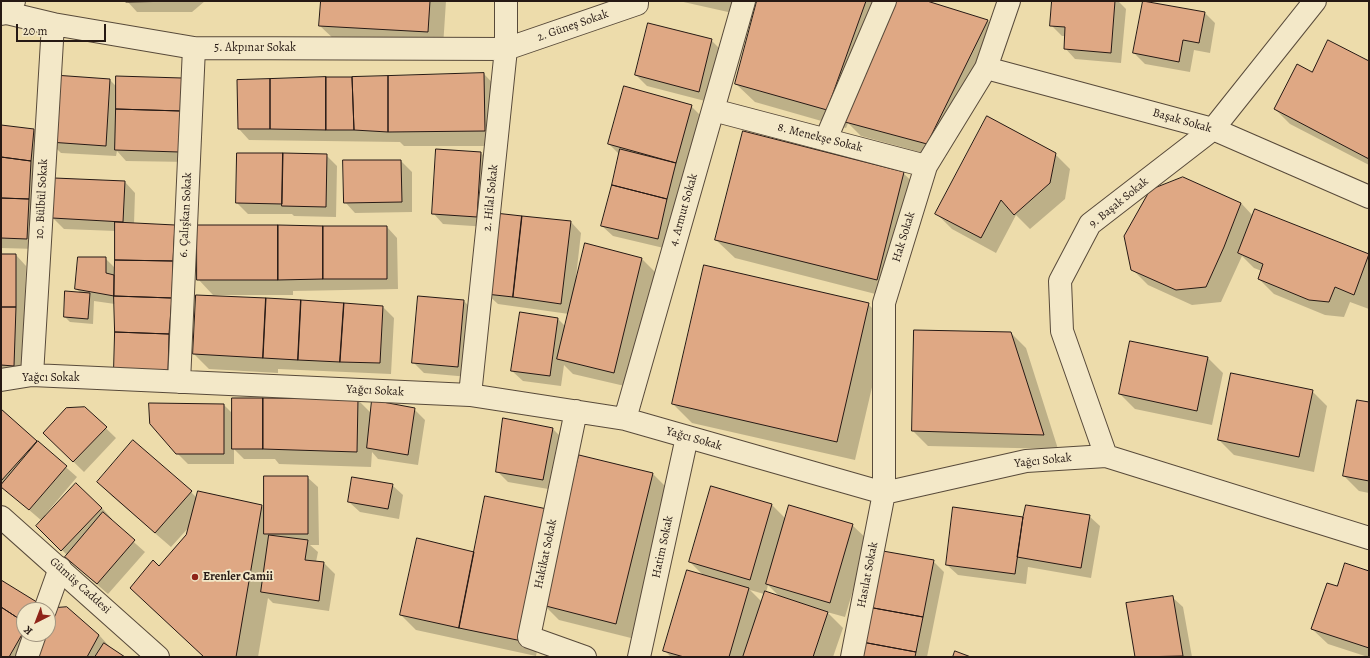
<!DOCTYPE html>
<html>
<head>
<meta charset="utf-8">
<style>
	body { margin:0 }
	#map { position:relative; width:1370px; height:658px; overflow:hidden; background:#eddcab; font-family:Alegreya,serif }
	canvas { display:block }
	.frame { position:absolute; inset:0; border:2px solid #261914; pointer-events:none }
	.north { position:absolute; left:16px; top:602px; width:40px; height:40px; box-sizing:border-box; background:#f3e8c8; border:1px solid #a19580; border-radius:50%; rotate:222deg; font-size:11px; font-weight:700; line-height:16px; text-align:center; color:#261914 }
	.north::after { content:''; display:block; margin:auto; width:14px; height:18px; background:#8f2418; clip-path:polygon(50% 0,100% 100%,50% 72%,0 100%) }
	.scale { position:absolute; left:16px; top:24px; width:90px; height:18px; box-sizing:border-box; border:2px solid #261914; border-top:0; padding-left:5px; font-size:12px; line-height:14px; white-space:nowrap; color:#261914; -webkit-text-stroke:3px #f3e8c8; paint-order:stroke }
</style>
</head>
<body>
<div id="map">
<canvas width="1370" height="658"></canvas>
<div class="frame"></div>
<div class="north">K</div>
<div class="scale">20 m</div>
</div>
<script>
const g = document.querySelector('canvas').getContext('2d');
g.lineJoin = 'round';
function fillPath(path, color) { g.fillStyle = color; g.fill(path, 'evenodd'); }
function trace(path, color, width, dash) { g.strokeStyle = color; g.lineWidth = width; g.lineCap = dash ? 'butt' : 'round'; g.setLineDash(dash || []); g.stroke(path); }
function label(font, color, halo, rows, align = 'center') {
  g.font = font + ' Alegreya,serif'; g.lineWidth = 3.5; g.setLineDash([]); g.textBaseline = 'middle'; g.strokeStyle = halo; g.fillStyle = color; for (const [text, x, y, turn = 0] of rows) {
    g.save(); g.translate(x, y); g.rotate((+turn || 0) * Math.PI / 180); g.textAlign = isNaN(turn) ? turn : align; if (halo) g.strokeText(text, 0, 0); g.fillText(text, 0, 0); g.restore();
  }
}
fillPath(new Path2D(`
	M127 1H205L192 12H137Z
	M322 1H446L443 47 336 41 320 26Z
	M679 1H740L737 14Z
	M758 1H924L988 21 1003 36 942 158 861 136 848 123 846 128 755 102 736 84Z
	M1053 1H1118L1126 9 1121 63 1075 59 1065 48V36H1062L1051 25Z
	M1205 13 1215 23 1210 53 1194 50 1190 72 1145 64 1134 53Z
	M711 40 722 51 709 102 647 86 636 75Z
	M1369 63V165L1290 124 1275 109 1313 73Z
	M484 74 499 90 500 146H404L400 142 249 140 239 129Z
	M55 76 110 80 190 162 126 161 117 151 116 156 61 153 50 142Z
	M691 106 706 121 668 249 613 236 602 226 620 155 609 144Z
	M1 126 34 130 44 140 37 249 1 248Z
	M481 153 492 164 488 227 443 224 433 213Z
	M238 154 326 155 337 166 336 217 294 216 292 214H248L237 203Z
	M1055 154 1070 169 1065 199 1030 229 1016 215 996 253 952 229 937 214Z
	M401 161 412 172V212L355 213 345 202Z
	M903 173 922 191 895 299 735 258 716 240Z
	M55 179 125 182 135 193 134 224 174 226 185 237 178 381 115 369V304L94 301 93 324 70 322 65 317 81 293 76 289 105 258 115 268 116 231 64 229 53 218Z
	M1241 203 1253 216 1255 211 1369 255V309L1350 302 1344 317 1325 315 1274 294 1259 279 1262 271 1254 268 1242 256 1221 302 1192 305 1148 285 1132 269Z
	M571 222 581 233 576 277 641 258 657 274 629 387 573 374 564 365 561 386 523 381 512 371 558 319 566 327 569 314 498 304 487 294Z
	M387 227 397 238 398 289 293 291V295H213L198 279Z
	M1 255H16L26 266 24 376 1 375Z
	M464 301 474 312 469 377 424 373 413 362Z
	M868 304 887 323 855 460 692 423 673 404Z
	M383 307 394 318 391 374 278 369V373L209 369 194 354Z
	M1011 333 1026 348 1058 449 928 446 913 431Z
	M1208 358 1223 373 1212 425 1135 409 1120 394Z
	M1312 391 1327 406 1314 472 1234 455 1219 440Z
	M358 400 372 414 414 409 425 420 418 465 378 459 372 452 371 467 279 464 275 459H244L234 449V464H188L177 453 224 405 233 414Z
	M1369 403V493L1359 491 1344 476Z
	M85 408 116 438 84 472 44 433Z
	M1 410 77 477 45 515 46 516 102 508 112 519 110 521 145 552 108 594 77 567 66 557 67 555 48 536 42 521 1 486Z
	M553 429 563 439 554 490 508 482 497 471Z
	M653 474 668 489 631 638 559 620 546 607 536 656 416 630 401 615 475 553Z
	M307 477 318 487 319 545H310L318 552 316 562 324 563 335 574 329 611 273 603 268 598 258 657H204L150 607 159 568 187 535 190 526 171 547 113 497 98 482 191 492 197 498 262 506 265 509Z
	M392 485 403 495 399 519 360 512 349 502Z
	M712 487 772 505 786 519 852 525 868 540 845 617 827 612 843 628 833 657H671L664 650 704 576 690 562ZM768 585 780 597 766 593ZM750 590 764 594 762 602Z
	M1089 516 1100 526 1091 578 1028 567 1026 584 958 575 947 565 1023 518Z
	M933 561 944 572 927 657H860Z
	M1369 572V657H1368L1328 644 1312 629 1338 588Z
	M1 581 24 610 26 657H1Z
	M1172 597 1183 607 1192 657H1136L1127 604Z
	M48 627 99 635 109 646V648L123 657H36L48 634Z`), '#0003');
const building = new Path2D(`
	M126 1H181L126 2Z
	M321 1H430L428 32 319 26Z
	M757 1H866L827 110 735 84Z
	M895 1H927L988 20 927 144 845 122Z
	M1052 1H1115L1111 53 1064 49 1065 27 1050 26Z
	M1143 1 1205 12 1199 43 1183 40 1179 62 1133 53Z
	M648 23 712 39 699 92 635 75Z
	M1328 40 1369 61V159L1274 109 1297 64 1312 72Z
	M484 73 485 131 388 132V76Z
	M54 75 110 79 106 146 49 142Z
	M116 76 182 78 181 111 116 109Z
	M388 76V132L354 130 352 77Z
	M326 77H352L354 130H326Z
	M326 77V130L270 129V79Z
	M270 79V129H238L237 80Z
	M624 86 692 105 676 163 608 144Z
	M116 109 181 111 179 152 115 150Z
	M987 116 1056 153 1050 183 1014 215 1001 200 981 238 935 214Z
	M1 125 34 129 31 161 1 157Z
	M743 131 904 172 877 280 715 240Z
	M436 149 481 152 477 217 432 214Z
	M620 149 676 163 667 199 612 185Z
	M237 153H283L282 204 236 203Z
	M283 153 327 154 326 207 282 206Z
	M1 157 31 161 29 199 1 198Z
	M343 160H401L402 202 344 203Z
	M1183 177 1241 203 1224 247 1206 287 1176 290 1131 270 1124 236 1150 190Z
	M54 178 125 181 123 222 52 218Z
	M612 185 667 199 658 239 601 226Z
	M1 198 29 199 27 239 1 238Z
	M1255 209 1369 254 1354 295 1335 287 1329 302 1309 300 1258 279 1263 264 1238 253Z
	M495 213 522 216 513 297 486 294Z
	M522 216 571 221 561 304 513 297Z
	M115 222 175 225 173 261 115 260Z
	M197 225H278V280H197Z
	M278 225 323 226V279L278 280Z
	M323 226H387V279H323Z
	M585 243 642 258 614 373 557 359Z
	M1 254H16V307H1Z
	M78 257H106V273L114 275V296L75 289Z
	M115 260 173 261 172 298 114 296Z
	M704 265 869 303 837 442 672 404Z
	M65 291 90 293 88 319 64 317Z
	M196 295 266 298 263 358 193 354Z
	M114 296 172 298 169 334 115 332Z
	M418 296 464 300 458 367 412 363Z
	M266 298 301 300 298 360 263 358Z
	M301 300 344 303 340 362 298 360Z
	M344 303 383 306 380 363 340 362Z
	M1 307H16L14 366 1 365Z
	M520 312 558 318 550 376 511 371Z
	M914 330 1011 332 1044 435 912 431Z
	M115 332 169 334 168 371 114 369Z
	M1130 341 1208 357 1197 411 1119 394Z
	M1231 373 1313 390 1299 457 1218 440Z
	M232 398H263V449H232Z
	M263 398 358 399 357 452 263 449Z
	M372 400 415 408 408 455 367 448Z
	M1357 400 1369 402V481L1343 476Z
	M149 403 224 404V454H176L150 424Z
	M85 407 107 427 73 462 43 433 66 408Z
	M1 409 37 441 1 481Z
	M503 418 553 428 543 480 496 472Z
	M133 440 192 491 155 533 97 482Z
	M38 441 67 466 29 510 1 487V485Z
	M579 455 653 473 616 624 542 605Z
	M264 476H308V534H264Z
	M352 477 393 484 388 509 348 502Z
	M76 483 102 508 61 551 36 526Z
	M711 486 772 504 750 580 689 562Z
	M198 491 262 505 236 657H204L130 588 153 560 159 566 186 535Z
	M485 496 547 509 522 641 459 628Z
	M789 505 853 524 830 603 766 584Z
	M1026 505 1090 515 1081 568 1017 557 1023 517Z
	M953 507 1023 517 1015 574 946 565Z
	M103 512 135 540 97 584 65 557Z
	M269 535 308 540 305 560 324 562 319 601 261 592Z
	M417 538 474 552 459 628 400 615Z
	M877 550 934 560 923 617 868 607Z
	M1345 563 1369 571V648L1311 629 1327 583 1337 586Z
	M687 570 749 588 729 657H684L663 651Z
	M1 580 40 604 37 610H24V622L1 607Z
	M765 591 828 612 813 657H743Z
	M1173 596 1183 656 1135 657 1126 603Z
	M1 607 24 622V631L9 657H1Z
	M67 607 99 635 87 657H35L44 634H48V625L55 608Z
	M868 607 923 617 916 652 862 642Z
	M862 642 916 652 915 657H859Z
	M104 643 125 657H95Z
	M955 651 971 657H953Z`);
fillPath(building, '#dfa884');
trace(building, '#261914', 1);
const minor = new Path2D(`
	M7 13 53 24 194 48 506 49 637 4V1
	M986 68 1213 129 1369 197
	M713 110 926 166
	M826 139 885 1
	M32 375 53 24
	M1 380 32 375 470 395 625 419 884 493 1026 461 1106 456 1369 538
	M179 382 194 48
	M470 395 506 49V1
	M576 411 529 637 585 657
	M625 419 744 1
	M1106 456 1062 331 1060 281 1090 224 1213 129 1315 1
	M45 610 60 568
	M27 657 35 634
	M639 657 687 437
	M852 657 884 493V303L926 166 986 68 1009 1`);
const tertiary = new Path2D(`
	M1 14 7 13 14 1
	M1 517 158 657`);
trace(minor, '#584a3a', 24);
trace(tertiary, '#584a3a', 24);
trace(minor, '#f3e8c8', 22);
trace(tertiary, '#f3e8c8', 22);
for (const [x, y, r, color] of [
	[195,577,4,"#8f2418"]
]) { const dot = new Path2D(); dot.arc(x, y, r, 0, 2 * Math.PI); g.fillStyle = color; g.fill(dot); trace(dot, '#f3e8c8', 1.5); }
label('12px', '#261914', '#f3e8c8', [
	["2. Güneş Sokak",573,26,-19],
	["5. Akpınar Sokak",255,48],
	["Başak Sokak",1182,121,16],
	["8. Menekşe Sokak",820,138,14],
	["2. Hilal Sokak",491,198,-84],
	["10. Bülbül Sokak",42,199,-87],
	["9. Başak Sokak",1119,203,-39],
	["4. Armut Sokak",684,210,-74],
	["6. Çalışkan Sokak",186,215,-87],
	["Hak Sokak",904,237,-73],
	["Yağcı Sokak",51,378],
	["Yağcı Sokak",375,391,3],
	["Yağcı Sokak",694,439,16],
	["Yağcı Sokak",1043,461,-6],
	["Hatim Sokak",663,547,-78],
	["Hakikat Sokak",546,554,-78],
	["Hasılat Sokak",868,575,-79],
	["Gümüş Caddesi",80,586,42]
]);
label('bold 12px', '#261914', '#f3e8c8', [
	["Erenler Camii",203,577]
], 'left');
</script>
</body>
</html>
